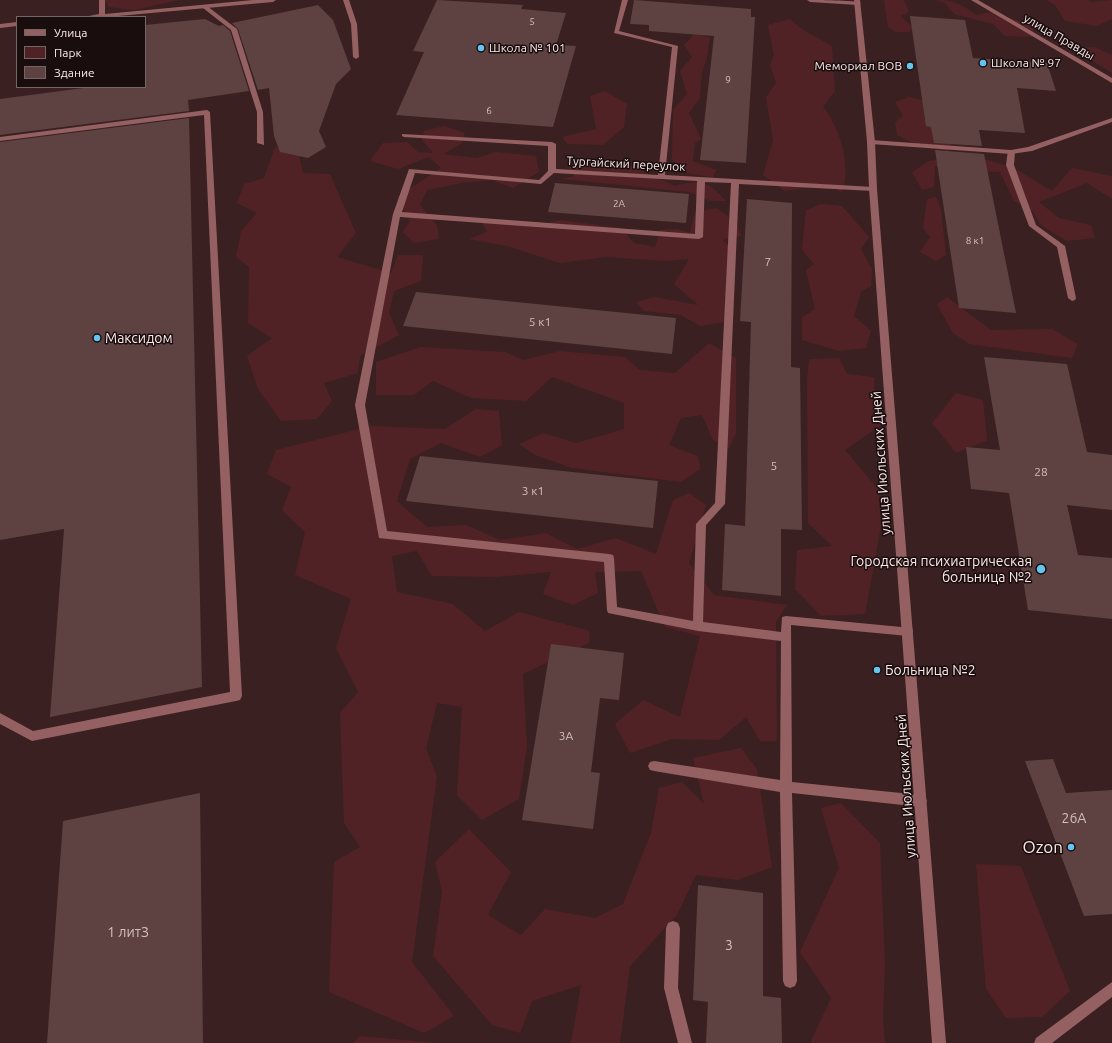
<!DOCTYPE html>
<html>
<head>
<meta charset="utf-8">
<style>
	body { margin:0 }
	#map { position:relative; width:1112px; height:1043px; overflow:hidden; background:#3a2021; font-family:Ubuntu,sans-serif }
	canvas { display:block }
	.legend { position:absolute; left:16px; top:16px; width:130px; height:72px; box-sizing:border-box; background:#190d0e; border:1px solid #736566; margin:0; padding:5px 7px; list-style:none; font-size:12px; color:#fbe9e9 }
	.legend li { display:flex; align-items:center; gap:8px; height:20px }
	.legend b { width:20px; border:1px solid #736566 }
</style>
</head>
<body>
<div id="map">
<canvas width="1112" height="1043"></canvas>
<ul class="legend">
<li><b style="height:5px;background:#956061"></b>Улица</li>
<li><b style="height:11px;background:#512225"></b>Парк</li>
<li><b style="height:11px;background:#5e4242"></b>Здание</li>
</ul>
</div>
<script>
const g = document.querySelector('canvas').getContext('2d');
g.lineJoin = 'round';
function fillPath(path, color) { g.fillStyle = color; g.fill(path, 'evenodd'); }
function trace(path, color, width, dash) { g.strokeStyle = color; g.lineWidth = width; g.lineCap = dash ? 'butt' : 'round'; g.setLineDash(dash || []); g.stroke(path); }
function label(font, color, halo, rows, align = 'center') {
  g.font = font + ' Ubuntu,sans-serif'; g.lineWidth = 3; g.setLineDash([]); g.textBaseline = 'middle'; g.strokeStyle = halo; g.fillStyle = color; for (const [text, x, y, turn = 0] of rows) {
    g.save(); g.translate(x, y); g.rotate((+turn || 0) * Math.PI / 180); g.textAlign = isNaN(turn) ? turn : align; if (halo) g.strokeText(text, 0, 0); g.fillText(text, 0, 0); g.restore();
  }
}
fillPath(new Path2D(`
	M105 0H179L134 10 109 7Z
	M884 0H904L909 12 901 16 913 28 909 32H895L888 27Z
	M936 0C952 0 963 4 976 15L990 12 1033 25 1035 37 1005 36 993 24 954 14 945 3Z
	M1046 0H1087L1092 2 1112 0V19L1097 26 1065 21 1055 5Z
	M790 19C802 32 817 36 832 46L835 91 823 107C840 127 852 167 842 192L825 184 785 191 763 175 773 140 766 97 776 83 770 65 774 55 768 25Z
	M695 33 710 38 707 58 702 73 700 98 689 113 701 139 695 143 693 161 716 170 713 177 686 173 672 160 673 110 687 94 680 71 692 57 684 45Z
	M1081 47H1094L1112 55V73L1080 53Z
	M605 91 627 104 624 127 603 145 567 144 562 137 596 129 590 96Z
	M909 97 922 100 933 128 953 142 948 151 921 147 897 135 895 122 903 116 895 102Z
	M444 126 465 133 461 144 443 154 476 158 496 152 536 156 539 172 513 188 492 180 462 183 427 190 420 205 437 225 439 239 414 243 403 232 410 221 397 197 441 168 429 157 398 169 370 161 383 143 407 142 418 152 433 153 422 140 424 131Z
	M275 147 298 149 303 173 330 174 356 233 337 257 391 273 398 255H423L421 281 394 291 389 313 399 335 360 356 358 373 324 383 332 401 317 419 281 421 258 389 247 356 272 338 248 323 249 267 236 257 241 231 257 213 237 203 244 184 264 178Z
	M973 156 1012 167 1052 191 1072 168 1112 176V199L1087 183 1039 202 1059 218 1091 225 1095 238 1067 241 1042 226 1032 211 1014 201 1000 172 965 171 935 166 934 187 922 190 912 172 929 161Z
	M577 161 631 166 675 186C702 179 708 181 726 201H710L689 192 562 179 574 176 568 167Z
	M936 197 941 209 946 255 936 261 920 252 930 237 923 228 927 199Z
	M821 204 842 206 869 237 861 249 872 269 871 286 861 292 854 316 871 331 866 348 839 351 802 340V317L815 309 806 270 814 264 802 250 806 210Z
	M717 208 737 223 741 236 722 239 736 253 733 321 700 326 681 315 644 311 636 302 654 297 698 305 674 284 689 259 666 261 606 257 560 263 507 246 469 239 487 232 480 218 532 227 560 220 621 228 634 243 655 247 660 230 677 229 690 233 695 212Z
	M947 297 991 330 1052 329 1078 344 1072 358 969 344 952 332 937 304Z
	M709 343 736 358V433L729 449 713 440 702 415 681 418 669 445 698 456 700 469 681 482 572 468 535 455 519 444 543 433 576 443 624 429V403L552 377 526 401 471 398 433 381 414 395H376V362L421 347 505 352 523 360 560 351 625 357 640 370 675 373Z
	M839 358 847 374 874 377 875 406 884 423 845 450 878 489 881 526 865 614 821 616 795 589 797 550 832 546 808 523 807 378 809 359Z
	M956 393 983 400 987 440 956 453 932 423Z
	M476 409 499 411 502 445 480 457 441 443 410 459 397 501 427 527 466 525 500 540 546 533 577 549 616 538 656 554 673 500 689 493 706 505 689 563 714 595 787 605 776 622 777 741H760L746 717 719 740 672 739 630 753 615 724 643 700 680 717 700 636 665 627 641 571 595 572 598 593 573 605 543 594 551 572 496 577 432 576 417 551 392 556 397 592 453 604 485 631 519 612 590 631 589 643 523 674 527 747 519 799 482 820 457 795 462 707 437 703 426 749 437 776 412 962 454 1016 424 1033 329 992 334 862 360 847 344 823 340 713 358 692 336 648 351 599 295 575 305 532 282 510 291 487 267 474 276 450 371 426 445 429Z
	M741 748 757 769 772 867 738 880 696 875 677 915 630 966 620 1043H571L581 985 532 1001 520 1033 492 1025 433 956 442 892 435 862 469 829 511 872 488 915 521 935 545 909 595 918 623 904 651 833 659 788 682 782 704 804 693 758Z
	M841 803 880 843 885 964 883 1018 885 1043H812L811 1041 831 998 800 952 839 868 821 808Z
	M976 864 1021 866 1070 991 1042 1017 1006 1018 986 989Z
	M360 1036 438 1043H353Z`), '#512225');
fillPath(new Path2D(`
	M437 0 523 5 521 9 566 13 556 45 576 46 553 127 396 115 424 52 413 51Z
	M634 0 751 9V17H755L746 163 700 160 714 36 649 31V25L630 24Z
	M318 5 333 20 351 69 336 84 319 131 326 147 308 158 280 152 274 136 269 88 258 90 238 29 232 23Z
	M910 16 965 20 973 58 1047 63 1056 91 1017 88 1025 133 979 130 982 146 934 143 931 127 926 126Z
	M205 19 219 26 223 25 230 31 249 91 188 100 189 111 0 135V99L91 87H145V25Z
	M189 118 202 687 50 717 64 529 0 540V142Z
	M935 150 984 154 1016 313 959 308Z
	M555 183 689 194 686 223 548 212Z
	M747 199 792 203 791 367 800 368 802 530 781 529V596L722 590 725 524 745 526 751 322 740 321Z
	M416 292 676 318 672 354 403 326Z
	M984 357 1067 364 1087 452 1112 455V510L1067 505 1078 555 1112 558V619L1028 610 1009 493 971 489 966 447 1000 450Z
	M420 456 658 481 653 528 406 501Z
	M551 644 624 653 619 700 600 698 591 772 600 773 593 829 522 820Z
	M1053 759 1066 793 1112 790V914L1084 916 1025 761Z
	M200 793 203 1043H47L63 821Z
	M698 885 763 893V996L781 998 782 1043H706L708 1002 693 1000Z`), '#5e4242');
fillPath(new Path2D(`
	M343 0H349L357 24 359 57 356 59 353 57 351 24Z
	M622 0H628L619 31 678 46 665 175 873 187 877 189 873 191 739 184 725 504 706 525 703 622 781 632 782 617 786 616 912 628 913 631 912 634 908 636 791 625 792 782 921 795 925 797 927 801 925 805 921 807 792 793 797 981 795 986 790 988 785 986 783 981 780 792 654 771 650 770 648 766 650 762 654 761 780 780 781 641 698 631 608 613 607 610 604 562 379 538 355 405 393 214 409 169 539 180 548 171V146L404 137 402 136V134L552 142 556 144V169L658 175 672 47 614 33ZM415 173 541 184 554 173 697 181 695 234 402 212ZM705 182 731 183 715 503 696 524 693 621 617 607 614 558 613 555 609 554 387 531 365 405 400 217 699 239 703 237Z
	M203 6H207L237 29 263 112 264 145 257 143V112L231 30 203 8Z
	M207 110 210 112 242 696 240 700 236 701 32 741 0 724V713L33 731 230 692 204 115 0 141V137Z
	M1008 150 1015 152 1014 165 1036 225 1065 246 1076 298 1075 300 1072 301 1068 298 1057 247 1029 226 1006 165Z
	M673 921 678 923 680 928 678 988 692 1043H678L664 988 666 928 668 923Z`), '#956061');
fillPath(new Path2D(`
	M99 0H105V14L253 0H276L273 2 107 17H84L99 14Z
	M807 0C819 0 852 0 861 3L858 5 810 2Z
	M971 0H978L1112 78V83Z
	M17 22V26L0 28V24Z
	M1112 118V122L1032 151 1011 154 871 144 867 142 871 140 1011 150 1028 147Z
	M1112 982V997L1052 1043H1034L1036 1038Z`), '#956061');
fillPath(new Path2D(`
	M854 0H860L875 142 877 189 946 1043H932L869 189 867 142Z`), '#956061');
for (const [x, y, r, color] of [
	[481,48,4,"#64c5ee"],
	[983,63,4,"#64c5ee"],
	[910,66,4,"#64c5ee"],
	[97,338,4,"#64c5ee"],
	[1041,569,5,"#64c5ee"],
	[877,670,4,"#64c5ee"],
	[1071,847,4,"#64c5ee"]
]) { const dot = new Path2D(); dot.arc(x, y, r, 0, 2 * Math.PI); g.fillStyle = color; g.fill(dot); trace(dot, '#190d0e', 1.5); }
label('10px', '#d4bfbf', null, [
	["5",532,22],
	["9",728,80],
	["6",489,111],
	["2А",619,204],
	["8 к1",975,241]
]);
label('12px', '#fbe9e9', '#190d0e', [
	["улица Правды",1059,37,30],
	["Тургайский переулок",626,164,3]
]);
label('12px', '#fbe9e9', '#190d0e', [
	["Школа № 101",489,48],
	["Школа № 97",991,63],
	["Мемориал ВОВ",902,66,"right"]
], 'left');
label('12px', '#d4bfbf', null, [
	["7",768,262],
	["5 к1",540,322],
	["5",774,466],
	["28",1041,472],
	["3 к1",533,491],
	["3А",566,736]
]);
label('14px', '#fbe9e9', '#190d0e', [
	["Максидом",105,338],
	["Городская психиатрическая",1032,561,"right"],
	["больница №2",1032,577,"right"],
	["Больница №2",885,670]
], 'left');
label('14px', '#fbe9e9', '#190d0e', [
	["улица Июльских Дней",881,463,-94],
	["улица Июльских Дней",906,786,-94]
]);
label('14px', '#d4bfbf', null, [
	["26А",1074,818],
	["1 литЗ",128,932],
	["3",729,945]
]);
label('17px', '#fbe9e9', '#190d0e', [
	["Ozon",1063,847]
], 'right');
</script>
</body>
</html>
